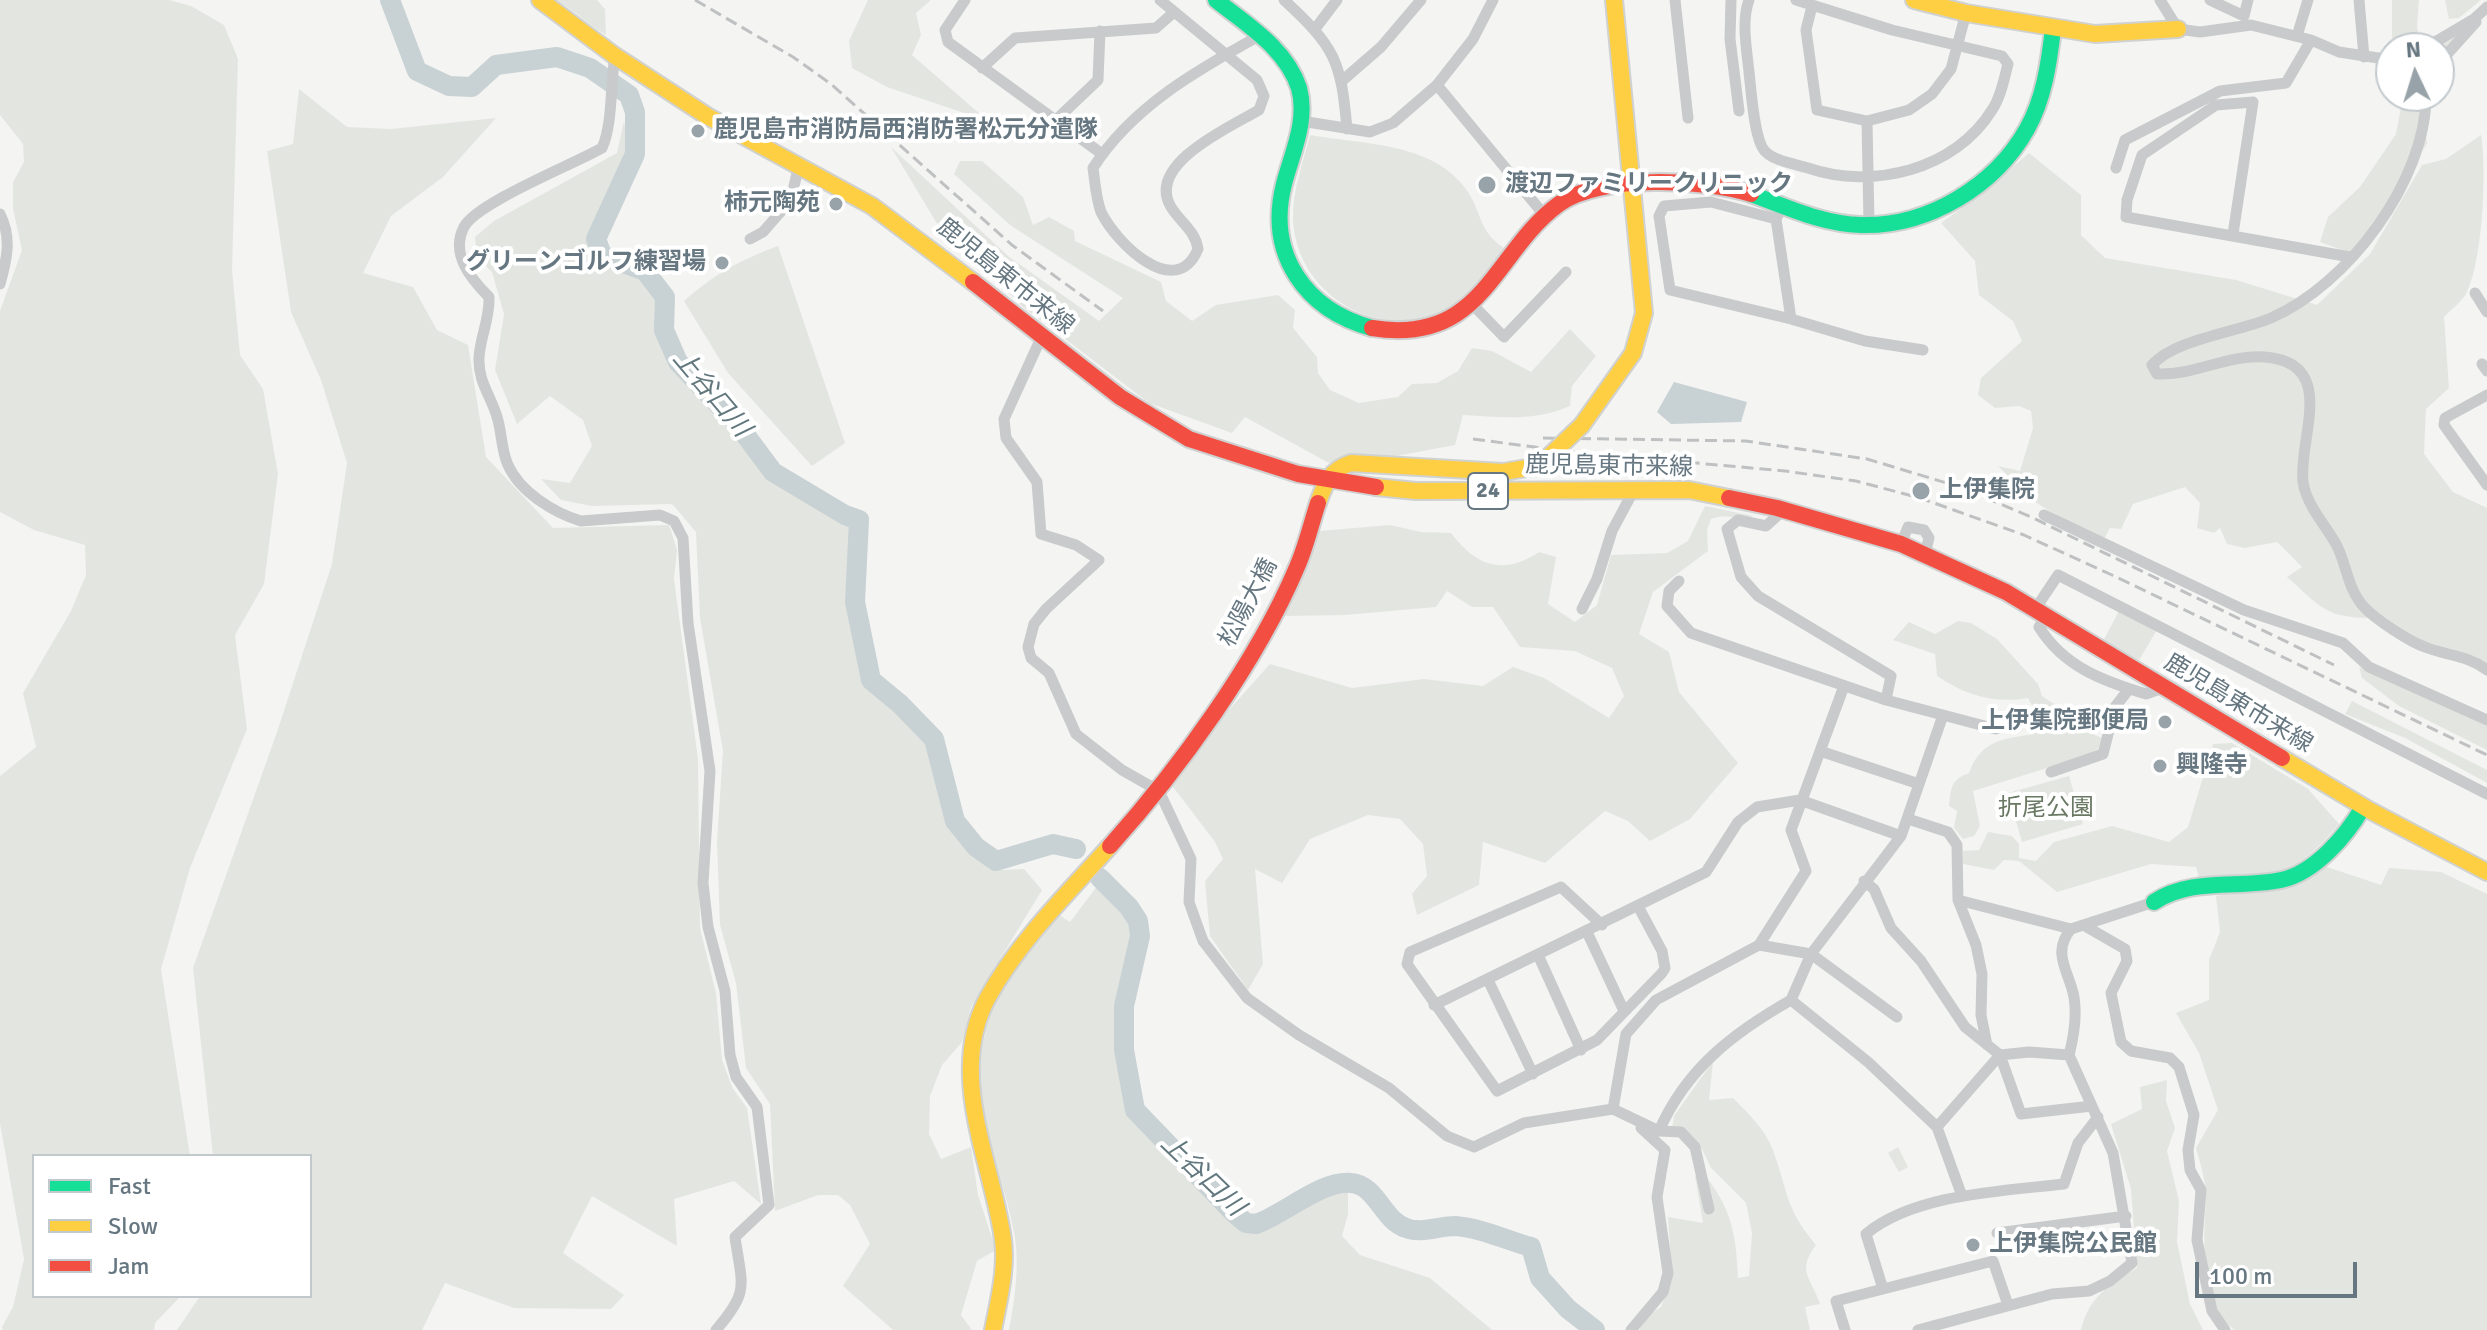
<!DOCTYPE html>
<html>
<head>
<meta charset="utf-8">
<style>
	body { margin:0 }
	#map { position:relative; width:2487px; height:1330px; overflow:hidden; background:#f4f4f3; font-family:Signika,sans-serif }
	canvas { display:block }
	.legend { position:absolute; left:32px; top:1154px; width:280px; height:144px; box-sizing:border-box; background:#fff; border:2px solid #c2c9cd; margin:0; padding:10px 14px; list-style:none; font-size:24px; color:#667781 }
	.legend li { display:flex; align-items:center; gap:16px; height:40px }
	.legend b { width:40px; border:2px solid #c2c9cd }
	.north { position:absolute; left:2375px; top:32px; width:80px; height:80px; box-sizing:border-box; background:#fff; border:2px solid #c2c9cd; border-radius:50%; rotate:356deg; font-size:22px; font-weight:700; line-height:32px; text-align:center; color:#667781 }
	.north::after { content:''; display:block; margin:auto; width:28px; height:36px; background:#98a3a9; clip-path:polygon(50% 0,100% 100%,50% 72%,0 100%) }
	.scale { position:absolute; left:2195px; top:1262px; width:162px; height:36px; box-sizing:border-box; border:4px solid #667781; border-top:0; padding-left:10px; font-size:24px; line-height:28px; white-space:nowrap; color:#667781; -webkit-text-stroke:6px #fff; paint-order:stroke }
</style>
</head>
<body>
<div id="map">
<canvas width="2487" height="1330"></canvas>
<ul class="legend">
<li><b style="height:10px;background:#16e098"></b>Fast</li>
<li><b style="height:10px;background:#ffcf43"></b>Slow</li>
<li><b style="height:10px;background:#f24e42"></b>Jam</li>
</ul>
<div class="north">N</div>
<div class="scale">100 m</div>
</div>
<script>
const g = document.querySelector('canvas').getContext('2d');
g.lineJoin = 'round';
function fillPath(path, color) { g.fillStyle = color; g.fill(path, 'evenodd'); }
function trace(path, color, width, dash) { g.strokeStyle = color; g.lineWidth = width; g.lineCap = dash ? 'butt' : 'round'; g.setLineDash(dash || []); g.stroke(path); }
function label(font, color, halo, rows, align = 'center') {
  g.font = font + ' Signika,"Noto Sans JP",sans-serif'; g.lineWidth = 8; g.setLineDash([]); g.textBaseline = 'middle'; g.strokeStyle = halo; g.fillStyle = color; for (const [text, x, y, turn = 0] of rows) {
    g.save(); g.translate(x, y); g.rotate((+turn || 0) * Math.PI / 180); g.textAlign = isNaN(turn) ? turn : align; if (halo) g.strokeText(text, 0, 0); g.fillText(text, 0, 0); g.restore();
  }
}
fillPath(new Path2D(`
	M0 0H169L191 6 224 25 238 59 232 270 240 355 263 389 278 474 264 584 235 635 247 729 190 868 161 969 190 1156H34V1296H181L155 1323 154 1330H3L2 1327 13 1307 24 1259 0 1123V776L36 747 23 693 71 611 86 575 85 545 34 530 0 512V311L22 250 13 209V182L24 162 23 144 0 115Z
	M556 0H597L605 9 606 35C587 24 575 11 556 0Z
	M868 0H931L916 13 921 35 912 55 988 121 887 87 852 68 849 41Z
	M2392 0H2419L2417 27 2420 42C2441 38 2442 24 2467 25L2439 58V48H2401L2392 38Z
	M2445 0H2481L2459 18 2449 19Z
	M299 89 347 127 391 129 496 118 443 177 391 216 363 273 413 287 437 330 468 345 486 457 553 528 669 525 677 550 674 579 698 759 700 928 716 993 722 1060 733 1089 747 1108 761 1204 734 1181 674 1199 677 1246 592 1196 563 1253 624 1295 611 1309 514 1308 445 1283 422 1330H177L200 1296H310V1156H213L193 968 277 732 332 564 347 463 321 380 291 312 267 151 293 144Z
	M2403 96H2421L2427 144 2397 186 2371 237 2350 253 2320 242 2328 217 2360 187 2396 134Z
	M624 121 628 152 589 239 597 257 641 274 657 296 658 332 672 367 735 432 774 482 850 523 847 602 865 685 927 741 948 820 967 850 1001 870 1024 869 1042 890 971 1007 962 1042 942 1065 930 1096 929 1134 941 1159 971 1147 978 1195 996 1250 977 1261 961 1315 972 1330H893L843 1286 870 1244 850 1205 838 1195H818L775 1211 770 1104 746 1068 736 983 720 925 717 841 723 751 700 618 696 532 672 504 592 506 561 500 541 479 570 483 592 446 583 420 550 396 517 424 495 370 504 314 492 272 477 257 475 237 494 221 617 153Z
	M1310 135C1359 144 1426 142 1461 183 1484 209 1475 229 1504 248 1490 267 1476 291 1456 304 1390 350 1296 299 1293 219 1292 192 1303 162 1310 135Z
	M2481 135C2487 169 2483 262 2466 294 2461 302 2451 310 2444 317L2449 388 2426 409 2424 454 2453 492 2487 508V668L2424 644 2349 593 2353 602 2371 618C2324 618 2319 605 2287 577L2302 567 2277 542 2245 548 2227 544 2220 528 2214 533 2197 528 2200 503 2185 487 2133 504 2121 529 2110 528 2104 539C2075 526 2043 510 2020 490 2012 482 2006 473 1998 466L2020 471 2033 428 2031 411 2019 406 1995 408 1978 395 1981 378 2022 341 2013 321 1979 295 1975 261 1941 223 1981 194 2029 153 2081 195V235L2105 258 2236 280 2317 305 2370 254 2422 165 2446 159Z
	M891 147 1008 256 1099 321 1123 298 1010 225 954 174 960 161H982L1023 197 1033 225 1049 217 1074 231 1075 241 1161 282 1166 301 1192 321 1216 305 1278 295 1295 310 1293 328 1317 357 1318 373 1330 390 1359 403 1398 397 1412 384 1437 383 1458 371 1472 348 1492 351 1531 372 1570 329 1596 356 1572 386 1570 406C1534 422 1501 417 1463 415L1455 445 1381 459 1345 455 1329 463 1245 417 1232 433 1149 403 1022 306 936 222Z
	M778 246 845 443 812 466 728 373 684 301C713 275 742 259 778 246Z
	M1705 506 1753 516C1739 520 1726 513 1711 519L1707 530 1708 551 1653 592 1639 634 1669 652 1679 692 1738 763 1690 819 1650 841 1628 821 1605 811 1545 863 1483 842 1479 885 1417 915 1412 894 1427 876 1423 844 1400 819 1368 815 1310 839 1282 883 1255 869 1263 964 1248 990 1210 936 1205 881 1223 859 1215 842 1167 779 1270 664 1352 688 1424 679 1483 686 1513 667 1544 678 1609 718 1624 696 1612 668 1575 651 1520 647 1493 607H1472L1447 591 1436 607 1345 615 1281 616 1319 531 1390 525 1421 532 1451 533C1476 566 1503 576 1539 552L1556 557 1548 604 1575 622 1597 605 1611 555 1667 553 1688 541Z
	M2119 611 2157 630 2139 660 2103 641Z
	M1958 621 1971 623 1997 639 2038 684 2042 696 2080 721 2081 729 2102 738 2098 749 2086 756 1973 791 1980 826 1974 836 1963 839 1954 828 1957 811 1949 806C1951 788 1951 779 1969 773 1981 740 2003 739 2034 734L2035 711 2028 698C1994 704 1965 695 1937 676L1935 654 1893 640 1909 622 1935 634Z
	M2359 667 2487 726V750L2399 706 2362 678Z
	M2352 701 2487 770V783L2405 738 2345 714Z
	M2232 743 2308 789 2339 824C2290 882 2271 876 2199 878L2196 867 2151 864 2057 892 2019 861 2004 860 1994 870 1963 864V851L1979 850 1988 832 2012 836 2019 844V858L2036 861 2054 842 2112 826 2169 842 2188 827 2213 744Z
	M2069 776 2083 824 2022 842 2008 793Z
	M2324 866 2381 885 2389 868 2441 872 2487 894V1330H2235C2198 1304 2204 1237 2206 1197 2206 1181 2200 1163 2196 1148L2218 1110 2199 1053 2176 1013 2209 1000V960L2220 932 2216 896 2261 886 2291 885Z
	M1098 885 1133 921 1135 940 1120 1004 1117 1045 1123 1096 1136 1121 1237 1225C1281 1242 1306 1192 1348 1190V1214L1342 1236 1360 1255 1430 1278 1492 1330H1009C1015 1299 1020 1263 1014 1232 999 1154 964 1106 988 1022 1000 982 1034 948 1059 915L1070 922Z
	M1713 1061 1709 1100 1733 1098C1747 1112 1765 1129 1772 1148 1789 1192 1783 1205 1816 1245 1796 1271 1811 1277 1820 1304L1805 1307 1810 1330H1640L1639 1321 1661 1307 1672 1279 1668 1217 1703 1223 1695 1176 1701 1170C1731 1207 1736 1231 1738 1278L1749 1276 1752 1233 1746 1203 1711 1168 1702 1149 1672 1129 1674 1116Z
	M2167 1080 2166 1101 2175 1128 2167 1151 2179 1201 2177 1242 2190 1304 2203 1330H2081C2089 1296 2109 1285 2137 1268L2131 1189 2111 1124 2142 1109 2140 1087Z
	M1898 1147 1908 1167 1899 1172 1888 1153Z`), '#e3e6e0');
fillPath(new Path2D(`
	M1674 382 1747 402 1741 422 1671 424 1657 412Z`), '#c8d1d3');
trace(new Path2D(`
	M390 0 417 71 449 86 472 87 496 65 557 57 590 68 629 95 635 112V154L596 239 602 255 645 271 665 297 664 330 678 362 738 425 773 472 845 515 859 520 855 602 871 680 900 704 934 739 955 821 976 847 996 861 1053 844 1076 849
	M1100 878 1129 907 1138 921 1140 936 1124 1006V1050L1135 1110 1233 1212 1246 1223 1256 1224C1285 1214 1321 1180 1351 1183 1377 1185 1382 1220 1406 1228 1421 1234 1439 1226 1455 1226 1481 1228 1506 1240 1531 1247L1540 1278 1568 1309 1595 1330`), '#c8d1d3', 20);
const fast = new Path2D(`
	M1216 0C1247 25 1286 48 1299 88 1308 121 1292 153 1284 184 1266 255 1306 310 1372 328
	M1751 194C1787 207 1822 224 1861 225 1928 227 1995 186 2027 129 2044 99 2049 63 2053 29
	M2154 902C2192 877 2238 889 2281 880 2315 873 2347 835 2363 807`);
const slow = new Path2D(`
	M540 0 615 56 707 116 872 206 973 282
	M1914 0 1966 13 2095 34 2178 29
	M1582 425 1633 353 1644 313 1614 0
	M1376 487 1416 491 1689 490 1729 498
	M1318 503C1325 483 1330 470 1351 463L1503 472 1539 466
	M2282 758 2369 810 2487 872
	M993 1330C999 1299 1008 1265 1002 1233 990 1159 948 1073 987 999 1018 942 1067 894 1110 846`);
const jam = new Path2D(`
	M973 282 1120 397 1189 439 1298 474 1376 487
	M1372 328C1484 346 1493 252 1559 204 1600 174 1705 179 1751 194
	M1729 498 1777 508 1901 544 2006 592 2282 758
	M1110 846C1178 770 1257 662 1297 567 1306 547 1311 524 1318 503`);
trace(fast, '#d0d1d1', 20);
trace(slow, '#d0d1d1', 20);
trace(jam, '#d0d1d1', 20);
trace(new Path2D(`
	M965 0 945 30 948 42 1102 154
	M1160 0 1257 80 1264 96 1259 110C1232 126 1145 164 1171 207 1180 222 1195 230 1198 249 1176 302 1116 243 1101 212 1096 199 1095 182 1093 168 1132 107 1197 70 1259 36
	M1284 0C1335 47 1341 60 1347 129
	M1675 0 1688 118
	M1731 0 1730 39 1739 111
	M1749 0C1741 21 1747 51 1749 72 1751 89 1754 138 1764 150 1772 161 1796 164 1808 168 1872 190 1955 170 1992 110 2001 97 2004 79 2008 64L2002 56 1892 30 1796 0
	M2160 0 2178 29 2200 32 2251 25 2311 40 2339 52 2391 60
	M2210 0 2244 16 2248 0
	M2359 0 2364 57
	M1812 6 1806 30 1817 110 1867 121 1909 110 1932 94 1951 69 1966 13
	M1315 29 1337 0
	M2297 36 2308 0
	M2425 48 2474 19 2487 7
	M615 56C610 85 613 124 602 148 574 164 476 203 464 227 450 254 471 279 489 297 490 319 480 337 479 358 478 382 491 396 497 417 502 432 501 450 508 465 520 492 554 513 581 521L660 515 674 521 683 538 688 623 710 771 703 883 708 927 725 991 730 1055 736 1077 757 1107 769 1205 735 1237C742 1286 750 1291 716 1330
	M2439 63 2476 22
	M982 68 1015 38 1156 28 1173 13
	M1343 80 1381 47 1421 0
	M1437 85 1473 39 1493 0
	M2426 96C2426 180 2348 285 2271 318 2238 332 2175 339 2152 365L2157 374C2193 376 2228 354 2265 357 2339 363 2298 438 2303 482 2307 507 2326 525 2337 546 2347 566 2348 590 2364 607 2375 619 2410 642 2425 647 2447 656 2468 655 2487 670
	M1057 119 1098 80 1100 31
	M1301 121 1370 132 1393 123 1437 85 1545 216
	M1867 121 1869 224
	M2116 168 2125 140 2220 91 2286 83 2311 40
	M1779 213 1776 219 1791 319
	M0 214C12 238 7 259 0 284
	M1776 219 1711 202 1664 206 1659 216 1670 290 1791 319 1865 341 1923 350
	M2233 234 2253 102 2216 105 2142 155 2127 200 2126 217 2350 257
	M750 239 763 232 791 200 799 164
	M2475 293 2487 312
	M1472 304 1504 337 1566 272
	M1041 338 1004 419 1006 438 1037 482 1041 534 1076 545 1099 560 1046 609 1034 624 1028 647 1031 658 1049 673 1076 734 1122 770 1159 791 1191 859 1189 902 1203 941 1247 998 1299 1035 1389 1088 1447 1136 1474 1147 1524 1123 1613 1109 1659 1131 1681 1132 1695 1147 1709 1209
	M2482 364 2487 371
	M2487 395 2445 418 2444 425 2487 485
	M1777 508V516L1766 526 1738 520 1727 529 1741 577 1758 596 1891 676 1886 700
	M2044 515 2244 610 2343 643 2369 667 2487 720
	M1901 544 1908 527 1924 530 1929 538 1925 554
	M1679 581 1669 591 1667 606 1691 633 1886 700 1996 729
	M1582 609 1597 579 1612 531 1635 488
	M2034 611 2058 575 2487 794
	M2046 618 2039 627C2064 667 2103 681 2146 694L2162 688
	M1942 718 1901 836 1811 954 1791 1000 1868 1062 1937 1127 1962 1196
	M1820 751 1919 784
	M2051 772 2103 754 2115 707 2129 689
	M1908 819 1948 832 1957 845 1958 900 1976 945 1982 974 1981 1015 1987 1045
	M1864 881 1874 889 1891 928 1921 961 1965 1027 2000 1055 2021 1114 2092 1106
	M1958 900 2071 929
	M1602 925 1561 887 1410 952 1407 964 1497 1091 1597 1040 1662 973 1665 968 1662 951 1639 908
	M2085 926 2125 949 2127 961 2111 993 2121 1042 2131 1051 2170 1058 2179 1067 2194 1115 2188 1150 2190 1170 2201 1190 2197 1240 2212 1311 2225 1330
	M1587 932 1624 1011
	M1759 945 1806 871 1791 830 1844 686
	M1539 957 1581 1050
	M1488 980 1533 1074
	M1434 1005 1706 872 1738 822 1757 807 1800 800 1901 836
	M2069 1055C2074 1036 2077 1016 2074 997 2069 971 2051 953 2071 929L2154 902
	M1613 1109 1626 1034 1656 1000 1759 945 1811 954 1897 1017
	M1659 1131C1686 1069 1733 1033 1791 1000
	M1997 1233 2126 1216
	M1883 1289 1866 1234C1914 1194 2003 1191 2064 1184L2078 1143 2098 1117
	M1631 1330 1663 1292 1668 1273 1657 1197 1665 1150 1641 1128
	M1845 1330 1836 1301 1993 1261 2008 1305
	M1918 1330 2052 1294 2089 1291 2110 1281 2132 1263 2113 1153 2069 1055 2029 1052 2000 1055 1937 1127`), '#c9cacb', 11);
trace(fast, '#16e098', 16);
trace(slow, '#ffcf43', 16);
trace(jam, '#f24e42', 16);
trace(new Path2D(`
	M695 0 793 57 831 84 1012 245 1103 311
	M1543 438 1746 441 1867 459 1960 487 2031 517 2334 665
	M1473 439 1573 452 1785 471 1856 481 1920 498 2024 535 2112 575 2487 755`), '#bec0c1', 3, [12, 6]);
const slowBridge = new Path2D(`
	M1539 466 1582 425`);
trace(slowBridge, '#d0d1d1', 20, []);
trace(slowBridge, '#ffcf43', 16);
for (const [x, y, r, color] of [
	[698,131,8,"#98a3a9"],
	[1487,185,10,"#98a3a9"],
	[836,204,8,"#98a3a9"],
	[722,263,8,"#98a3a9"],
	[1921,491,10,"#98a3a9"],
	[2165,722,8,"#98a3a9"],
	[2160,766,8,"#98a3a9"],
	[1973,1245,8,"#98a3a9"]
]) { const dot = new Path2D(); dot.arc(x, y, r, 0, 2 * Math.PI); g.fillStyle = color; g.fill(dot); trace(dot, '#fff', 3); }
for (const [x, y, w] of [
	[1488,491,40]
]) { const box = new Path2D(); box.roundRect(x - w / 2, y - 18, w, 36, 6); g.fillStyle = '#fff'; g.fill(box); trace(box, '#667781', 2); }
label('bold 22px', '#667781', null, [
	["24",1488,491]
]);
label('bold 24px', '#667781', '#fff', [
	["鹿児島市消防局西消防署松元分遣隊",714,131],
	["渡辺ファミリークリニック",1505,185],
	["柿元陶苑",820,204,"right"],
	["グリーンゴルフ練習場",706,263,"right"],
	["上伊集院",1939,491],
	["上伊集院郵便局",2149,722,"right"],
	["興隆寺",2176,766],
	["上伊集院公民館",1989,1245]
], 'left');
label('24px', '#667781', '#fff', [
	["鹿児島東市来線",1005,277,39],
	["鹿児島東市来線",1609,467,1],
	["松陽大橋",1249,603,-62],
	["鹿児島東市来線",2238,704,31]
]);
label('24px', '#6a7964', '#fff', [
	["折尾公園",2046,809]
]);
label('italic 26px', '#62787e', '#fff', [
	["上谷口川",711,394,50],
	["上谷口川",1202,1176,44]
]);
</script>
</body>
</html>
